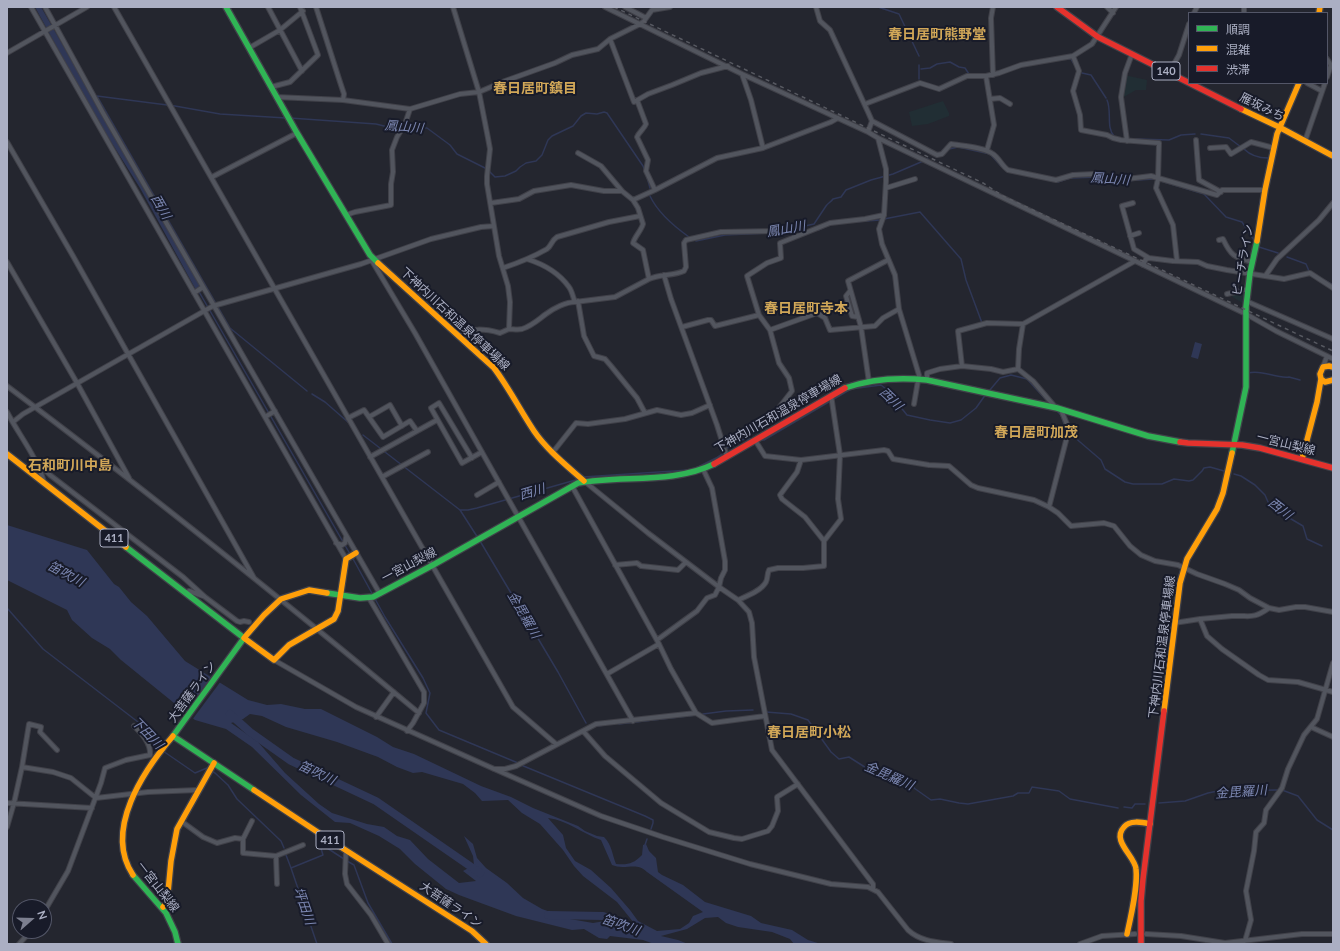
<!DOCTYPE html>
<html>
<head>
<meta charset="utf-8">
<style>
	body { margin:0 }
	#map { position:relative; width:1340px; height:951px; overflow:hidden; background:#24262f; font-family:Lato,"Noto Sans JP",sans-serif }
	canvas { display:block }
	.frame { position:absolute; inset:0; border:8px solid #abafc3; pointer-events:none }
	.legend { position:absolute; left:1188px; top:12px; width:140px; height:72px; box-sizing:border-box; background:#181b29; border:1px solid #535667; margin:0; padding:5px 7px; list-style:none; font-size:12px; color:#abafc3 }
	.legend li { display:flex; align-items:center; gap:8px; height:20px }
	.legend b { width:20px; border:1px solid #535667 }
	.north { position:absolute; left:12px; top:899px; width:40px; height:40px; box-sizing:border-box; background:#181b29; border:1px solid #535667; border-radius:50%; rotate:70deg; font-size:11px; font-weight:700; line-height:16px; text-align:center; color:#abafc3 }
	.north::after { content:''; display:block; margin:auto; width:14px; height:18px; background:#7c7f8f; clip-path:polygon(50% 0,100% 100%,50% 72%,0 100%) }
</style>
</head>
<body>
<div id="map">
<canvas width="1340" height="951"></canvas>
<div class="frame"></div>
<ul class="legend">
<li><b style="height:5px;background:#30b455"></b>順調</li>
<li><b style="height:5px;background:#ff9f0a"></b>混雑</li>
<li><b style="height:5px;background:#e5322d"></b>渋滞</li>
</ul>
<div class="north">N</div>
</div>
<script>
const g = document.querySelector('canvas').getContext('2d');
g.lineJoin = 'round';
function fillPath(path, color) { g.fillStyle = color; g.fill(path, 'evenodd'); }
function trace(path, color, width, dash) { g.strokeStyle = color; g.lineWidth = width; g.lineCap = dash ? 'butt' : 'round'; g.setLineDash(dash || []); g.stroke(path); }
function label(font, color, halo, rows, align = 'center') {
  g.font = font + ' Lato,"Noto Sans JP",sans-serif'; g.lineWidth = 4; g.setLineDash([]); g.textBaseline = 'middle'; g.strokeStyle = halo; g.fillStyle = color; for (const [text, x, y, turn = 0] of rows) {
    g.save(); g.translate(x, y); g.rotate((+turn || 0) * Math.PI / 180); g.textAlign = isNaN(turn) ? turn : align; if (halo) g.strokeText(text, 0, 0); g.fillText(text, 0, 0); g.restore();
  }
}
fillPath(new Path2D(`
	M1124 75 1147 80 1146 90H1136L1122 98Z
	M943 101 949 113V116L928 124 912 126 909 112Z
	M1244 291V304L1231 296 1230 294Z`), '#212e34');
fillPath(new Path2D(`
	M35 7H41L201 287 196 290 140 188 93 113Z
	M1195 342 1202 344 1198 359 1191 357Z
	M7 525 87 550 114 584 119 587 131 602 147 616 185 661 248 700 267 705 281 704 305 709H321L377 737 393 747 414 754 481 786 511 797 533 808 578 826 585 831 597 836 604 837C612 845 612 854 616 864 628 865 633 864 642 855L643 845 646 844 649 851 656 858 658 872 662 875 683 885 705 902 751 916 761 923 792 930 808 940 821 944H794L790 939 772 932 738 927 726 923 718 917 705 918 687 929 661 936 678 940 688 944H654L643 940 610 936 607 939 599 938 584 929 572 930 516 916 459 895 446 889 415 864 400 849 379 836 350 823 335 822 301 795 252 747 226 729 195 720 121 660 110 649 92 638 72 620 67 610 7 580ZM250 714 262 716 286 727 337 742 378 757 397 767 413 773 422 772 463 784 475 793 482 801 508 800 522 813 540 824 563 850 574 866 583 876 617 902 634 923 623 921H605L593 923 570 919 542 909 523 898 507 883 486 868 477 858 473 844 464 836 473 856 474 865 463 871 476 881 459 883 428 859 410 840 397 836 384 827 367 824 332 813 319 804 285 773 258 742 231 723 243 719ZM548 818C567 820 583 834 601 840L612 865C615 866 619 867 622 867 632 867 639 864 647 872L703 912 693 916 689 923 680 929 657 931 638 921 630 910 611 888 591 870 575 861 566 848 563 835Z`), '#2f3756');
fillPath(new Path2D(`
	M213 675 221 681 192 720 184 713Z`), '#24262f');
trace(new Path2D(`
	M878 7 899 14 919 56
	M1066 59H1071L1074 64
	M919 65V79
	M921 69 930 68 937 64 950 62 959 67 965 68 969 74
	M1082 73 1091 75 1106 98
	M97 96 175 106 220 114 286 118
	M97 96 230 328 307 391
	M1107 100C1112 111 1106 128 1114 136
	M290 118 376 124 392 128H427L450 145 457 154 487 169 495 177 505 176 516 171 520 167 526 163 536 161 542 155 548 140 552 136 573 126 581 116 586 113 597 114 604 112 607 113 643 166 645 171
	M1201 134 1229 138 1241 147
	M1136 139 1169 140 1181 135 1195 134
	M949 149 958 147 990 154 1001 166
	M1244 149C1250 155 1259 158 1268 158
	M647 177 650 188
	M1055 181 1058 182 1070 178 1099 177
	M1122 181 1154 179
	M1161 181 1204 194 1226 217 1242 222 1254 240
	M650 196C657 211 675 227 689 237
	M884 219 920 212 961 259 966 280 982 323
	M852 222 880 220
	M787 230 814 224C818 218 822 212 826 206 828 203 831 202 833 199L841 197 846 190 871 180 893 174 928 159
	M818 230 823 228
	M696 241 725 235 769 233
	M1259 247 1278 253
	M1287 257 1306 264 1309 271
	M1324 280 1333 285
	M198 290 350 554
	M1248 373C1263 369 1276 379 1289 377L1300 380
	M989 391 1000 378 1011 375 1027 379 1048 402
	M312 394 325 402 349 423
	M1057 411 1061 415 1066 430 1101 460 1105 469 1125 482 1133 484H1162L1174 479 1189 481 1193 480 1202 471 1204 468 1210 467 1224 471
	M363 435 460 510 478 538
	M762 440H764L851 389 881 385 886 389 907 415 930 420 950 423 961 420 976 408 986 394
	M727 448 744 439H750
	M694 469 716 458 722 454
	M1234 474 1241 476 1255 485 1265 495 1268 502 1274 506 1281 509 1286 516 1303 526 1307 539 1322 546
	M583 477 689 470
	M460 510H468L477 508 579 479
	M480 541 558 672 586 723
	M352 557 385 617 423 678 430 693 426 713 439 730 518 763
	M7 608 43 649 138 722 154 744 160 749
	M766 712 791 714 808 720 831 752 839 759 849 757 871 771 904 781 914 786V788L931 800 940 799 959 803 968 804 1013 796 1018 793H1029L1032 787 1059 791 1070 799 1118 808
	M703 714 726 711 753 710
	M619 724 696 715
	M597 726 605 725
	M163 751 195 773 207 768 215 773 228 785 237 799 281 841 284 848
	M521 765 645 816 653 820V823L651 829
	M1282 790 1298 796 1317 820 1333 830
	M1159 803 1185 801 1208 793 1218 791 1277 790
	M1124 807 1132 808 1135 804H1145
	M645 845 647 839
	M286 855 291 868 323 855 320 845 324 846 344 859
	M347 861 354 865 368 903 392 944
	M291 868 317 944`), '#2f3756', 1.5);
trace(new Path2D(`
	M230 714 250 732 291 761 376 801 480 873
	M548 915 603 916 625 925`), '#2f3756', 8);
const street = new Path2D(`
	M31 7 346 559
	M45 7 103 113 380 594
	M114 7 513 707 556 744
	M268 7 302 71
	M316 7 340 82 344 94 343 100
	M453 7 479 92 488 138 490 149 487 176V184L499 256 508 286 510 302 509 329C513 329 518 330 522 329 532 326 539 319 546 314 554 308 566 302 575 302
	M605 7 742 74 868 132 878 138 886 169V181L884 215 879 229 882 244 895 275 899 309
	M625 7 646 18
	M670 7 652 10 644 21 640 24 610 39 634 102 648 94 672 85 701 73 728 66
	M816 7 820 21 830 30 868 112 872 121 868 132
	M993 7 991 18 993 75
	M1107 7 1113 13
	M1194 13 1197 7
	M1244 13V7
	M249 48 280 30 303 11
	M7 53 87 7
	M1073 56 1079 71 1073 91 1080 115 1081 130 1107 135 1113 138 1121 140 1159 143 1158 179 1156 188 1173 225 1177 261
	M1327 59 1331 65 1327 77
	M1169 73 1179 55 1189 24
	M742 74 751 100 763 148
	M986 76 994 125 987 150
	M1307 83 1322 91
	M271 87 290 82 318 55 300 7
	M276 97 343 100 410 109 460 94 479 92 505 81 555 63 572 55 598 49 610 39
	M990 99 1000 98 1010 104
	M637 100 646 124C644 129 639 132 637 137L648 160 646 171 655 190 633 200 638 208 643 224C641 231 635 236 633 243L643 250 649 279C660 274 673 276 684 271L686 267 684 243 686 240 721 232 776 231 799 225 802 234
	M865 104 920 83 939 89 967 76H986L999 73 1021 65 1073 56 1092 44 1116 7
	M872 121 937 155 942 154 951 144C963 146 984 147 993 154 999 158 1002 166 1008 170L1056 180 1073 175 1094 174 1119 180 1151 176 1217 195 1222 190H1265
	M878 138 1246 314 1276 331 1327 356 1323 367
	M1196 140 1199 180 1221 192
	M1127 141 1121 97 1125 73 1132 54
	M1305 141 1325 83
	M7 142 73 256 254 578
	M1210 148 1226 147 1231 154 1251 142 1274 148
	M578 153 601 166 622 191 633 200
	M212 177 297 133
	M886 188 915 179
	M655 190 717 158 763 148 831 122 838 118
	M491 203 519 199 534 191 571 185 604 191H622
	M1133 203 1122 206 1134 249 1149 258
	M346 215 355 212 391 205V184L393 172 392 150 397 137 405 124 410 109
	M1130 236 1139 233
	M1219 240 1223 239C1231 256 1234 257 1252 262
	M527 259C543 264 559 273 569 287 572 291 573 297 575 302L615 297 649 279
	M372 261 415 333 633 721
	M7 262 77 383 129 478
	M1143 265 1146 259 1149 258 1173 261 1198 262 1207 266 1227 270 1284 279 1310 273 1333 288
	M503 268C518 263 533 257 547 249 552 245 551 241 557 237L609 222 640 216
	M664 275 671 299 717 425 727 457
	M1266 275 1277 259 1319 220 1333 203
	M850 291 846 296 852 316 858 317
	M194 293 203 287
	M1227 294 1248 289
	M578 301 584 336 594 356 605 359 611 366 637 398 645 413
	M1246 301 1333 339
	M682 327 708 320H711L715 326 759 315
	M770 330 817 313 825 318 830 330 875 326 883 318 899 309 919 375 914 404
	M456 333C474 329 482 328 500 333L509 329
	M1327 356 1333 359
	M962 366 958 331 987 323 1023 324 1135 261
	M1018 369 1019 349 1023 324
	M927 380V373L940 369 962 366 991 369 1003 372 1018 369 1033 381 1056 408
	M869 382 861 327 848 281 888 260
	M7 386C147 491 284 601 419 713
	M7 412C19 435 37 457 44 482
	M265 417 275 411
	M369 417 390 405 402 426
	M348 418 364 410 383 437 410 421 417 431
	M13 422 23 414 213 306 361 264 431 239 481 227 494 226
	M755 440 765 456 801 460 884 450 888 451 893 459 929 465 949 466 971 485 978 488 1034 500 1049 507 1058 513 1071 526 1104 523 1114 526 1130 546 1141 555 1155 561 1178 565 1197 574 1225 584 1239 590 1250 598 1269 608 1279 610 1296 607H1305L1333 612
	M723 446 766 419 778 409 792 391 789 378 779 363 770 330 759 315 747 276 767 263 781 258 780 243 830 223 865 219 884 215
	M553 452 576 423 588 424 625 419 657 410 681 415 692 413 710 405
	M370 457 437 420
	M472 458 439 403 431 408 462 463 482 452
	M35 460 50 475 183 577 205 597 237 621 240 622 244 621 249 622
	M382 477 428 452
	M584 481 648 533 719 587 738 600 749 612 752 623 754 657 772 750 873 884V889
	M572 486 659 644 671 669 696 713 712 723 765 716
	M477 495 499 482
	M1049 507 1069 429 1061 410
	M824 541 841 519 838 499 840 455 831 395
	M336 543 342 545 345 543 346 537
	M615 565 637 563 641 566 678 570 686 562
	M185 593 189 591 203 596
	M369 598 424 692V703L413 723 407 731
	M738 600C747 596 761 591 766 582 768 578 767 574 769 570L778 568H803L824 566V541L805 517 782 499 780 495 797 472 801 460
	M1200 619C1211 618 1222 617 1232 616 1250 615 1252 620 1269 608
	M1174 623 1200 619 1207 636 1222 649 1259 675 1268 680 1298 682 1333 692
	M657 640 697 611 707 598 715 595 719 587 721 578 725 570V561L712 488 703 469
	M274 660 356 707 492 768 601 816 663 837 750 864 831 884 868 887 878 892 908 930C920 941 935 942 951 944
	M607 674 659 644
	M376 717 394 692
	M1311 727 1333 737
	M583 731 605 756 661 803 709 832 734 838 742 839 768 831 772 826 778 811 777 797 798 784
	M22 767 29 724 41 727 40 732 57 750
	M494 769H505L516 766 596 724 696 713
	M96 798 148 792 198 790
	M7 803 92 808
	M181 821 203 837 217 843 235 838 243 839 252 821
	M7 827 14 803 22 767 53 772 71 778 96 798
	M243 839V853L276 856 277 884
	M346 851 345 874 347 884 371 915 388 944
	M276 856 303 845
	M44 912 68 871 101 783 105 768 126 760 150 755C151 743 142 734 134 726
	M1146 934 1181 936 1225 943 1302 934H1333
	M1245 941 1251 920 1246 891 1254 851 1256 832 1264 823 1266 810 1282 788 1288 769 1304 735 1317 719 1333 663
	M19 944 31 931
	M1080 944 1102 936 1135 934`);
const fast = new Path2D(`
	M226 7 297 133 370 255 378 263
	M845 388C871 379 899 377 927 380L1057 408 1148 436 1180 442
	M1232 453 1246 387V307L1250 273 1257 241
	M126 547 244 638 173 736 254 790
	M327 593 360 598 373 597 433 565 578 483C622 475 673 484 714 464
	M133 875 166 913 175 932 178 944`);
const slow = new Path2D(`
	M1319 13 1320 7
	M1241 109 1279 127 1333 156
	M1257 241 1265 190 1277 134 1299 83
	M378 263 494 368C509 388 520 410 534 431 547 450 566 465 584 481
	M1333 367 1329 366 1323 367 1320 374 1321 379 1325 382 1333 380
	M7 454 126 547
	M1302 459 1317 402 1321 379
	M327 593 309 590 281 599 264 615 244 638 274 660 289 645 334 619 338 611 346 559 356 553
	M1164 711 1180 583 1187 559 1217 509 1223 493 1232 453
	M254 790 322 835 472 931 486 944
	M133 875C103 830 144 770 173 736
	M163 907 167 903 171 861 177 829 214 763
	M1127 934C1131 916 1138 887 1136 869 1135 856 1111 841 1124 827 1130 820 1141 822 1150 824`);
const jam = new Path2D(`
	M1057 7 1098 37 1241 109
	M1180 442 1188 443 1242 445 1260 448 1333 468
	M714 464 845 388
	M1141 944V901L1143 879 1164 711`);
trace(street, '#404149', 6);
trace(fast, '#404149', 8);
trace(slow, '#404149', 8);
trace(jam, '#404149', 8);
trace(street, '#52555e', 4);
trace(fast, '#30b455', 5.5);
trace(slow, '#ff9f0a', 5.5);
trace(jam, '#e5322d', 5.5);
trace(new Path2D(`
	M614 7 983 183 1003 196 1145 262 1333 351`), '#575961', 1.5, [4, 4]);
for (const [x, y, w] of [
	[1166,71,28],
	[114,538,28],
	[330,840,28]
]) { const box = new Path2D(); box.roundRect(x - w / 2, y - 9, w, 18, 3); g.fillStyle = '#181b29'; g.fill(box); trace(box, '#abafc3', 1); }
label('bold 11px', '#abafc3', null, [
	["140",1166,71],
	["411",114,538],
	["411",330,840]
]);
label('12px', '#abafc3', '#181b29', [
	["雁坂みち",1262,107,26],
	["ピーチライン",1243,260,-80],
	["下神内川石和温泉停車場線",455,319,43],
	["下神内川石和温泉停車場線",778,414,-30],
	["一宮山梨線",1286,444,14],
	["一宮山梨線",409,565,-28],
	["下神内川石和温泉停車場線",1162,647,-83],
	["大菩薩ライン",192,692,-54],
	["一宮山梨線",158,887,52],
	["大菩薩ライン",451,905,34]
]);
label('italic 13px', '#7b86b0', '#181b29', [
	["鳳山川",404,127,5],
	["鳳山川",1110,179,4],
	["西川",161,207,60],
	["鳳山川",786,229,-10],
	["西川",891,399,44],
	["西川",532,492,-16],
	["西川",1280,509,38],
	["笛吹川",66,574,28],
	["金毘羅川",524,615,60],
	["下田川",147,733,46],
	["笛吹川",317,773,25],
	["金毘羅川",889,776,24],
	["金毘羅川",1241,792,-4],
	["坪田川",304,906,71],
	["笛吹川",621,925,19]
]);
label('bold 14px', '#d1a758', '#181b29', [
	["春日居町熊野堂",937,34],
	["春日居町鎮目",535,88],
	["春日居町寺本",806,308],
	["春日居町加茂",1036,432],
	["石和町川中島",70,465],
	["春日居町小松",809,732]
]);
</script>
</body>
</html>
